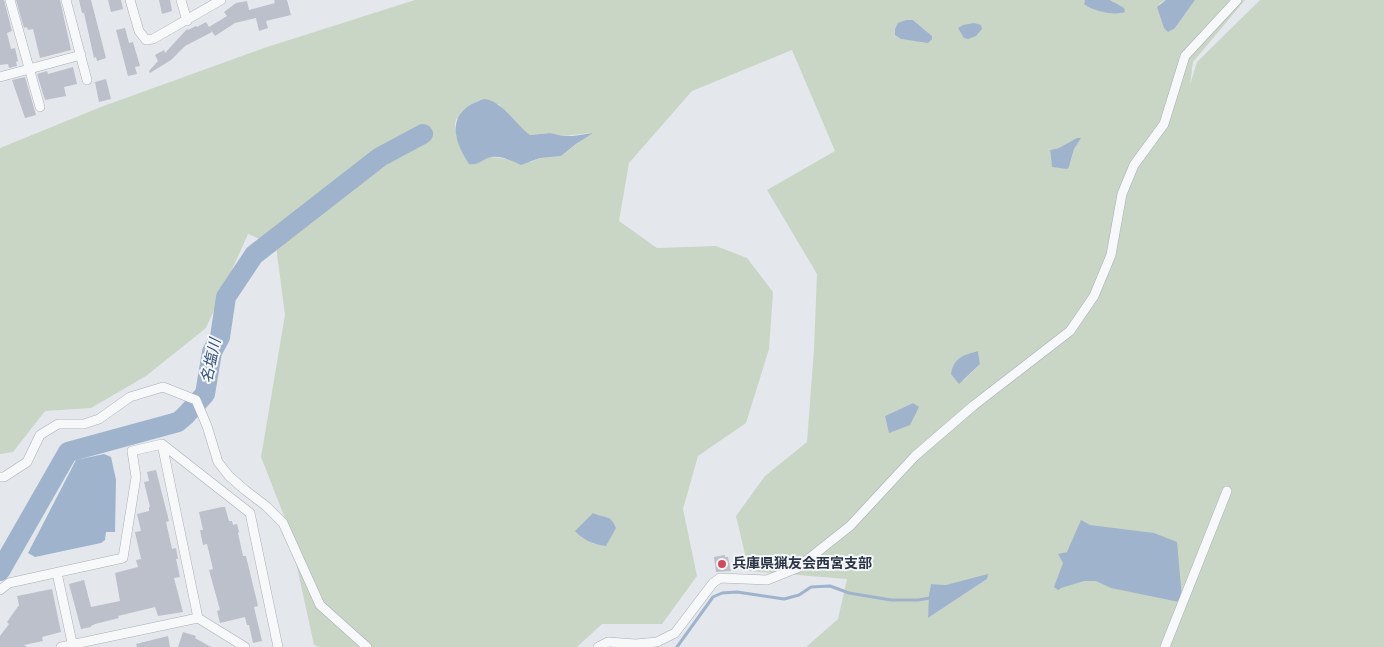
<!DOCTYPE html>
<html>
<head>
<meta charset="utf-8">
<style>
	body { margin:0 }
	canvas { display:block; background:#e4e7ec }
</style>
</head>
<body>
<canvas width="1384" height="647"></canvas>
<script>
const g = document.querySelector('canvas').getContext('2d');
g.lineJoin = 'round';
function fillPath(path, color) { g.fillStyle = color; g.fill(path, 'evenodd'); }
function trace(path, color, width, dash) { g.strokeStyle = color; g.lineWidth = width; g.lineCap = dash ? 'butt' : 'round'; g.setLineDash(dash || []); g.stroke(path); }
function label(font, color, halo, rows, align = 'center') {
  g.font = font + ' Poppins,"Noto Sans JP",sans-serif'; g.lineWidth = 4; g.setLineDash([]); g.textBaseline = 'middle'; g.strokeStyle = halo; g.fillStyle = color; for (const [text, x, y, turn = 0] of rows) {
    g.save(); g.translate(x, y); g.rotate((+turn || 0) * Math.PI / 180); g.textAlign = isNaN(turn) ? turn : align; if (halo) g.strokeText(text, 0, 0); g.fillText(text, 0, 0); g.restore();
  }
}
fillPath(new Path2D(`
	M415 0H1085L1084 4 1114 2 1110 0H1166L1159 4 1175 28 1195 0H1245L1193 62 1190 85 1197 62 1260 0H1384V647H806L838 619 847 579 749 571 736 516 765 476 807 442 814 349 817 274 767 190 835 151 792 50 692 91 629 163 619 221 657 248 716 246 747 258 773 292 769 349 746 423 698 456 683 509 697 576 662 624H602L577 647H319L314 645 288 526 261 457 285 315 276 246 248 234 206 328 146 376 91 408 45 411 13 452 0 454V148L101 107 264 48ZM913 20 932 36 916 41 901 39ZM499 104 520 128 530 135 550 133 563 136 591 133 561 156 540 158 531 162 491 157 457 139 455 125 456 119ZM1059 148 1074 149 1069 167 1052 166 1050 150ZM978 351 980 364 963 381 972 353ZM913 403 919 408 885 416ZM599 516 608 517 594 544 581 537ZM987 579 928 618 931 584 946 585Z`), '#c9d6c5');
fillPath(new Path2D(`
	M1085 0H1110L1124 8 1125 12C1114 16 1093 11 1084 4Z
	M1166 0H1195L1175 28 1168 32 1164 28 1157 7Z
	M906 20H913L932 36V39L928 43 901 39 895 35V29L898 23Z
	M974 23 981 25 982 29 976 36 968 39 964 38 958 28 963 25Z
	M484 99C503 101 515 124 530 135L550 133 563 136H573L593 133 576 144 561 156 540 158 521 165C512 161 502 156 492 157 483 158 479 166 469 164 451 136 447 111 484 99Z
	M1077 138H1081L1074 149 1069 167 1067 169 1052 167 1050 150 1059 148Z
	M978 351 980 364 959 384 951 374C954 357 964 355 978 351Z
	M913 403 919 407 910 425 889 433 885 416Z
	M104 454 111 457 116 480 115 532H106L105 540 101 543 35 557 28 553 76 460Z
	M593 513C605 519 610 513 616 528L606 546C593 544 584 541 575 531Z
	M1081 520 1090 525 1154 533 1177 542 1182 598 1179 602 1111 588 1096 581H1084L1061 588 1058 590 1054 587 1063 563 1058 554 1067 552Z
	M988 574 987 579 928 618 929 595 931 584 946 585Z`), '#9fb4cc');
trace(new Path2D(`
	M677 647 713 597 722 593 737 592 784 599 799 595 811 587 830 586 849 593 891 600H918L930 598`), '#9fb4cc', 3);
trace(new Path2D(`
	M0 571 68 452 178 422 185 416 205 394 212 352 220 337 226 297 254 255 380 157 423 134`), '#9fb4cc', 20);
fillPath(new Path2D(`
	M0 0H4L12 31 7 33 11 49 15 48 18 61 16 62 17 66 9 68 8 64 0 65Z
	M16 0H60L71 50 40 58 33 29 28 30 27 27 24 28Z
	M79 0H91L106 58 97 61 96 57 94 58 84 13H82Z
	M108 0H121L123 9 111 12Z
	M159 0H170L172 11 162 14Z
	M274 0H287L291 15 266 21 268 28 259 31 256 18 235 23 215 36 209 27 227 16 224 12 236 3 247 1 249 10 275 3Z
	M206 22 212 32 185 46 171 60 150 73 149 71 158 61 155 55 164 50 165 53 187 29 188 30 196 26 197 27Z
	M125 28 129 43 133 42 140 66 135 67 137 74 128 76 116 30Z
	M73 67 77 84 64 87 66 96 45 100 37 74 47 71 48 74Z
	M25 77 36 115 25 118 12 80Z
	M106 79 111 99 99 102 95 82Z
	M156 470 169 521 166 522 172 549 176 548 178 559H176L180 577 174 578 183 612 158 616 155 607 118 616 119 618 95 624 91 626V627L81 629 69 584 84 580 91 607 120 601 115 573 138 567 136 560 141 559 135 532 141 531 137 514 149 511V507H150L144 482 149 481 147 472Z
	M222 507H225L229 521H232L233 525 237 524 239 532 238 533 243 556H246L258 606 254 607 262 641 253 643 249 625H247L245 617 220 623 217 611 220 610 209 570 213 569 207 544 203 545 200 530H203L199 512Z
	M725 555V557H728L731 571 716 572 714 557Z
	M52 589 61 632 42 637 43 641 24 645 27 647H0V636L9 624 7 622 19 605 17 596Z
	M183 632 196 636 195 638 211 647H178Z
	M168 636 170 647H137L136 644Z`), '#bbc0ca');
const street = new Path2D(`
	M10 0 40 107
	M66 0 87 80
	M130 0 139 31 146 40 153 39 221 0
	M181 0 187 21
	M0 77 81 55
	M162 444 198 618
	M0 477H4L27 462 40 435 58 424H84L99 419 130 397 163 387 196 400 207 426 218 462 229 476 245 490 266 506 283 523 320 605 367 647
	M57 573 73 647
	M0 590 9 583 123 558 136 477 132 451 162 444 250 513 278 647
	M61 647 198 618 245 647
	M598 647 608 642 636 644 657 642 675 633 713 583 720 578 767 580 797 568 850 526 915 456 973 406 1070 331 1094 296 1111 255 1122 194 1134 165 1164 124 1185 56 1237 0
	M1165 647 1227 491`);
trace(street, '#a9aeb7', 10);
trace(street, '#f7f8fa', 9);
for (const [x, y, r, color] of [
	[722,564,5,"#d1495b"]
]) { const dot = new Path2D(); dot.arc(x, y, r, 0, 2 * Math.PI); g.fillStyle = color; g.fill(dot); trace(dot, '#f4f6f9', 2); }
label('bold 14px', '#2b3445', '#f4f6f9', [
	["兵庫県猟友会西宮支部",732,564]
], 'left');
label('italic 15px', '#34527a', '#f4f6f9', [
	["名塩川",212,361,-78]
]);
</script>
</body>
</html>
